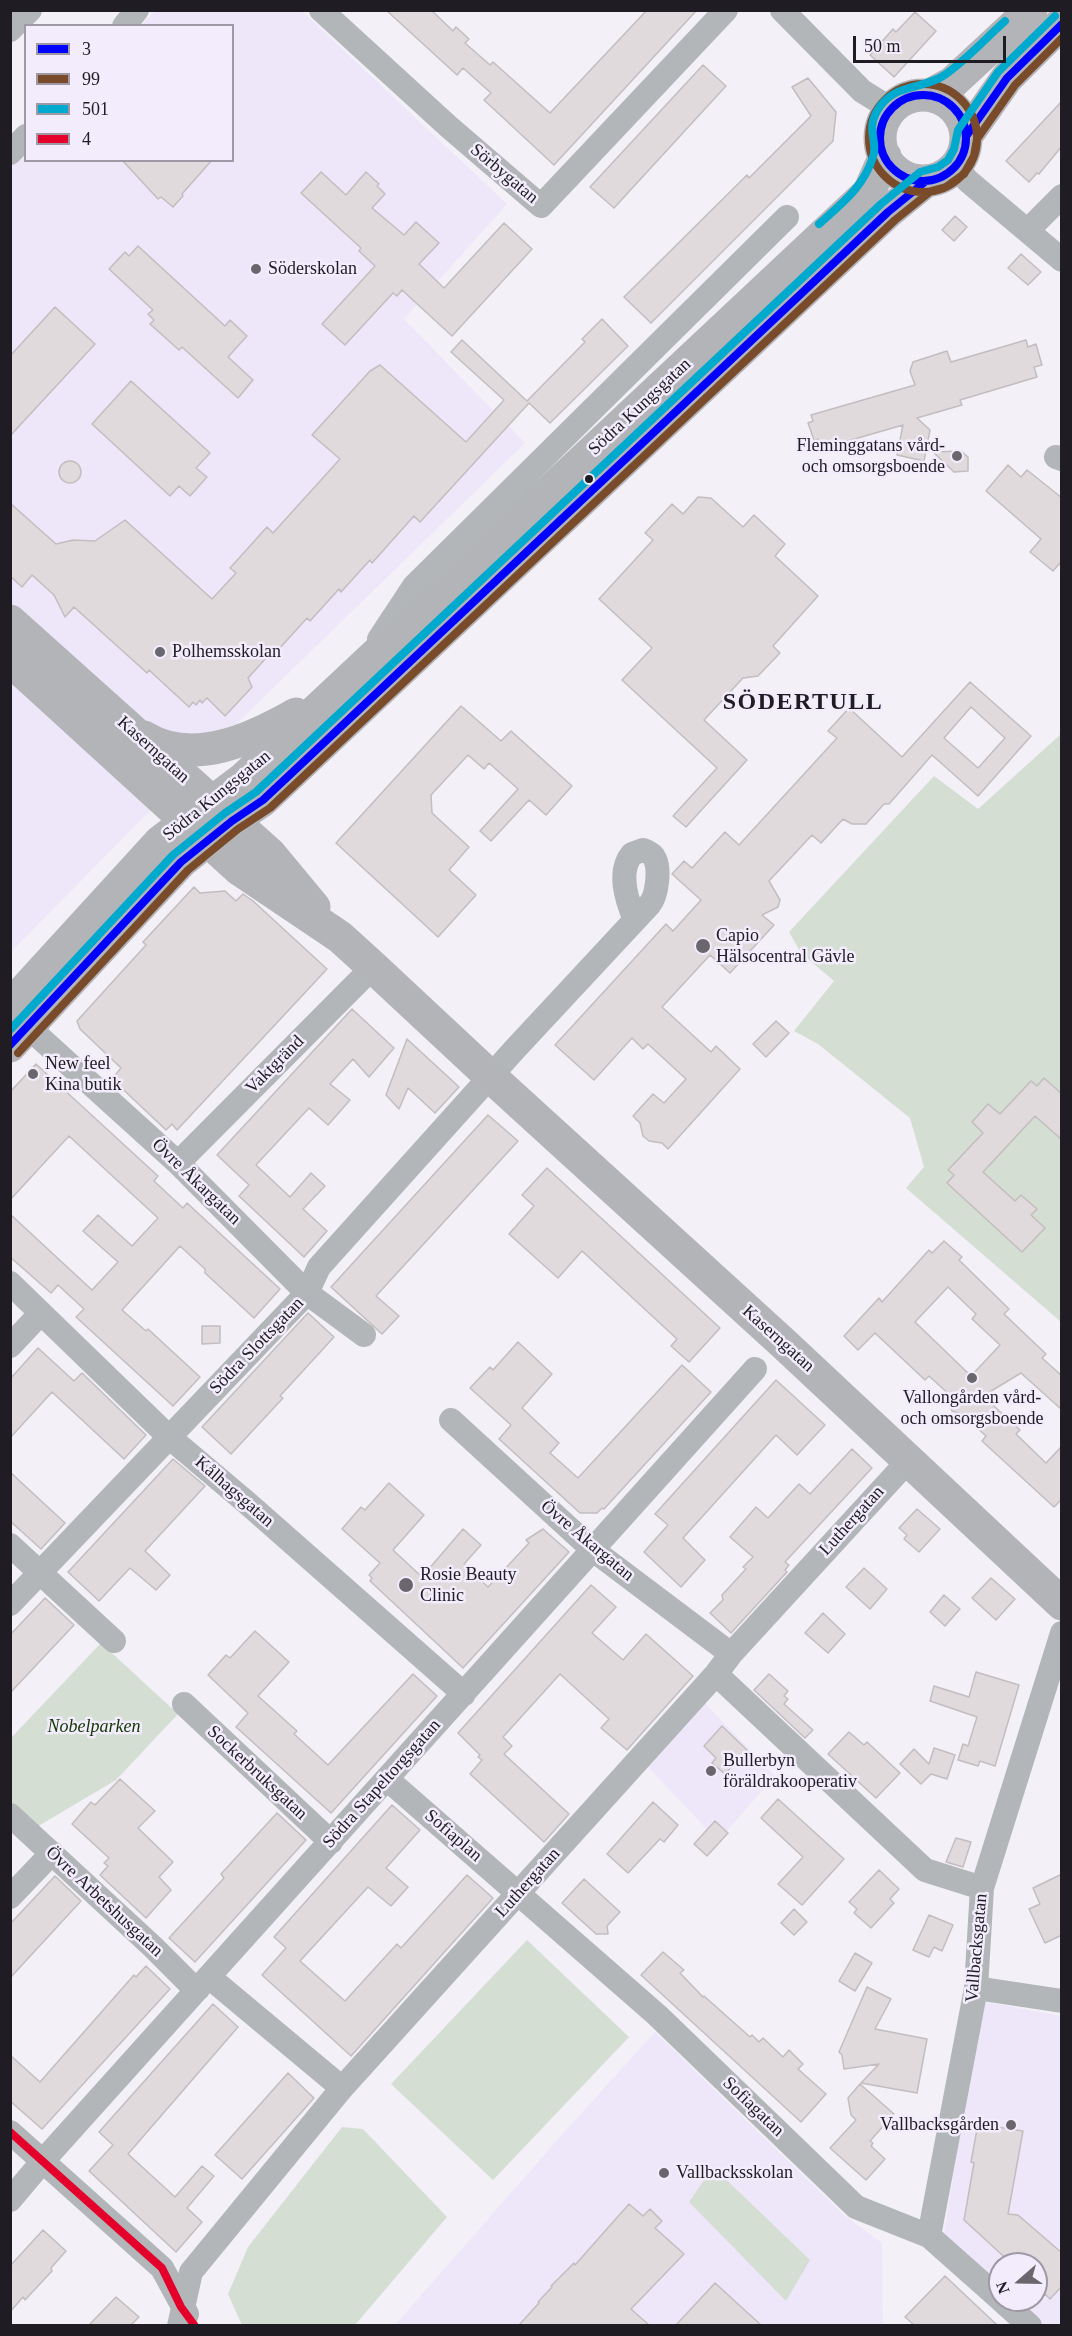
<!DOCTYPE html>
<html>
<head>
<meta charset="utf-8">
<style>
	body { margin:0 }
	#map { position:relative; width:1072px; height:2336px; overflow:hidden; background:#f3f0f8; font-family:"Times New Roman",serif }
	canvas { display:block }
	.frame { position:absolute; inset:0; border:12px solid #1f1c23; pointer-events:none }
	.legend { position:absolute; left:24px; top:24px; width:210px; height:138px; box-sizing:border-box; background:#f2ecfc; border:2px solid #9e99a5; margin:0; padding:8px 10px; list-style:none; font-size:18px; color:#1f1c23 }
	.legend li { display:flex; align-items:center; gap:12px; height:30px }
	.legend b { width:30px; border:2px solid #9e99a5 }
	.north { position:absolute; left:988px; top:2252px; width:60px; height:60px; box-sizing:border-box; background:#f2ecfc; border:2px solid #9e99a5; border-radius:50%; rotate:250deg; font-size:16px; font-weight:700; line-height:24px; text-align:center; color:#1f1c23 }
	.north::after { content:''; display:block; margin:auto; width:21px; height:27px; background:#69666e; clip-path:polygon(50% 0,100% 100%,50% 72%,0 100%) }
	.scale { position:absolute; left:853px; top:36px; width:153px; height:27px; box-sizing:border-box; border:3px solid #1f1c23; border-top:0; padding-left:8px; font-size:18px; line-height:21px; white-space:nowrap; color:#1f1c23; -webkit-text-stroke:4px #f2ecfc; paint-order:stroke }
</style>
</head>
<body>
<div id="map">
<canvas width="1072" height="2336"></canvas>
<div class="frame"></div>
<ul class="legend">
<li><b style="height:8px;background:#00f"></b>3</li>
<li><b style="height:8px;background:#7a4b2a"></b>99</li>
<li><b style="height:8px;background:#00a9ce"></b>501</li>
<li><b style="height:8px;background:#e4002b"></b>4</li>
</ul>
<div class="north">N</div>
<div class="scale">50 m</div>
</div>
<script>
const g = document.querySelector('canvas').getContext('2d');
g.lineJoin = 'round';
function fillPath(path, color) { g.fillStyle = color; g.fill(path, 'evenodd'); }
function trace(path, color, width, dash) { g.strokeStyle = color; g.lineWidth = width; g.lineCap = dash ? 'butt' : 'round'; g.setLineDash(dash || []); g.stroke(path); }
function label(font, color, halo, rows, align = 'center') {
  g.font = font + ' "Times New Roman",serif'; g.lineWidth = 5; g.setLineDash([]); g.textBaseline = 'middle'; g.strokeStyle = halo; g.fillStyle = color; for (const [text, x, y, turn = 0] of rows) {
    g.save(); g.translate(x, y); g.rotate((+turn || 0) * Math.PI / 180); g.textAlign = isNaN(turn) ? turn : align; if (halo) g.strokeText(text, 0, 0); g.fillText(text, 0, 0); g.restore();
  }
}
fillPath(new Path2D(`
	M155 11H302L507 204 404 319 525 443 220 740 11 952 10 165 25 149 26 160H232V26L141 25Z
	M703 1701 775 1776 718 1841 647 1766Z
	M981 2001 1061 2016V2325H1045L1017 2300H1036V2264H1000V2285L944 2234Z
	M655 2032 844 2215 882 2243 883 2325 394 2326 566 2130Z`), '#eee7fa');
fillPath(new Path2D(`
	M1061 734V1322L906 1188 924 1167 910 1118 818 1044 794 1031 834 981 801 953 789 932 934 776 978 809Z
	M101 1643 178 1714 116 1780 35 1828 11 1810 10 1739Z
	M527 1940 629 2037 493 2180 391 2084Z
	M342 2127 363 2129 447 2217 355 2325H242L228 2294 248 2247Z
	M713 2167 810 2260 786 2301 689 2202Z`), '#d4ded2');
const building = new Path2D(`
	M386 10H431L453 31 456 27 469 39 465 43 490 65 493 62 550 113 647 10H697L554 165 484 100 491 93 463 68 457 75Z
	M915 12 936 31 894 77 870 55 893 29 896 32Z
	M703 65 726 86 614 208 590 187Z
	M808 78 836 112 833 141 651 323 624 297 747 175 749 178 811 116 792 87Z
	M1062 101V146L1039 174 1037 173 1029 182 1006 161Z
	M122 160H212L182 194 183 196 173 207 161 197 158 199Z
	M321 172 346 195 366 172 379 184 377 186 385 194 372 208 404 235 416 222 439 243 419 264 444 288 504 223 532 249 452 336 402 290 397 296 393 293 345 345 322 324 375 266 359 251 361 248 301 193Z
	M955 216 967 227 954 241 942 230Z
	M138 246 225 326 230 320 247 336 228 357 253 380 238 398 182 347 179 350 150 324 154 320 148 314 153 310 109 269 125 252 129 256Z
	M1021 254 1041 272 1028 285 1008 268Z
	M55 307 95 344 10 436V356Z
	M602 319 628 346 550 423 529 403 420 522 414 516 372 563 370 560 341 592 339 589 310 621 307 618 279 649 276 647 248 678 252 687 225 716 207 698 202 703 200 700 196 705 193 702 189 707 149 670 147 673 74 607 65 617 54 595 32 575 22 587 10 576V503L56 544 73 540 95 541 125 520 212 599 236 573 230 568 267 527 273 533 340 459 312 435 370 371 380 365 466 442 504 400 451 352 462 340 527 401 585 342 582 339Z
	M1026 340 1028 347 1036 344 1042 365 1034 367 1037 377 960 400 962 405 917 418 930 430 924 461 897 455 903 425 820 449 818 439 814 440 808 423 813 421 811 415 915 385 910 371 913 362 947 351 951 362Z
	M131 381 210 453 196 468 207 477 190 496 179 486 170 496 92 424Z
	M961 451 968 457V471L954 472 933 452Z
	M59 472a11 11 0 1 1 22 0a11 11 0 1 1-22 0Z
	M1008 465 1021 477 1027 470 1062 498V561L1053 571 1030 552 1041 539 986 491Z
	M698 497 711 498 743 527 754 515 785 544 775 556 818 596 773 646 780 653 758 676 743 678 704 720 747 760 686 827 673 816 717 768 622 680 652 648 599 599 653 540 645 533 672 504 683 514Z
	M970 682 1031 736 978 796 932 755 889 804H884L866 824H852L843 819 821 843 812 835 769 881 780 900 778 907 762 915 774 925 730 973 710 955 662 1007 711 1052 716 1046 740 1069 668 1149 662 1143 649 1141 643 1136 640 1123 633 1116 653 1094 664 1103 686 1079 648 1044 643 1049 632 1038 594 1080 555 1045 666 924 673 931 701 900 672 874 684 861 692 868 725 832 739 845 837 738 828 731 849 708 902 757ZM971 707 1005 738 978 768 944 738Z
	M461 706 501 741 511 731 572 786 546 815 529 800 491 841 480 831 518 789 489 763 484 769 468 755 431 795 432 813 469 847 449 870 476 895 438 937 336 843Z
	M194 887 200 893 225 891 236 901 243 894 253 901 327 969 177 1130 172 1124 166 1130 112 1079 121 1068 80 1029 77 1021 146 945 143 942Z
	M352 1009 394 1048 369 1077 353 1059 330 1084 350 1100 328 1125 309 1108 256 1165 290 1197 311 1173 325 1186 303 1209 327 1231 304 1257 239 1196 249 1185 217 1155Z
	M776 1021 789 1033 766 1057 753 1044Z
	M407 1039 459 1087 435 1113 408 1088 399 1109 386 1095Z
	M36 1064 158 1176 154 1181 183 1208 187 1203 280 1289 254 1318 205 1273V1269L180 1246 122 1310 146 1331 148 1329 200 1377 173 1406 76 1317 84 1309 58 1285 51 1293 10 1257V1214L92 1290 118 1262 83 1231 98 1215 132 1246 158 1218 69 1136 10 1200V1092Z
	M1044 1078 1062 1094V1140L1035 1116 983 1172 1015 1201 1021 1195 1037 1209 1031 1215 1045 1228 1022 1252 947 1183 954 1175 948 1170 983 1133 972 1122 988 1104 1000 1114 1031 1081 1037 1086Z
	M488 1115 518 1141 376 1296 399 1316 382 1334 331 1287Z
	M547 1168 720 1328 689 1362 671 1346 677 1339 582 1251 558 1278 509 1234 534 1206 522 1195Z
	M944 1241 962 1257 959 1260 1009 1309 1004 1314 1046 1354 1042 1358 1062 1376V1410L1021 1373 983 1396 1020 1430 1016 1434 1046 1463 1062 1446V1499L1054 1507 982 1441 986 1436 962 1414 952 1411 949 1404 952 1397 929 1376 925 1380 875 1333 858 1350 844 1336 879 1298 882 1302 929 1250 932 1253ZM948 1287 976 1314 972 1319 1000 1345 971 1376 915 1322Z
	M308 1313 334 1337 280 1396 283 1398 231 1454 202 1427Z
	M202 1326H220V1343L202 1344Z
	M518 1342 552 1374 522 1408 559 1443 550 1453 578 1478 682 1365 711 1392 604 1509 602 1508 597 1513H580L499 1439 511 1425 470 1388 490 1367 493 1370Z
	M38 1348 74 1381 82 1373 146 1435 124 1459 52 1392 10 1438V1379Z
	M776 1380 825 1425 797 1455 776 1435 683 1538 705 1560 681 1587 644 1552 668 1525 655 1514Z
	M852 1449 872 1468 785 1562 789 1565 785 1570 787 1572 731 1633 710 1613 723 1600 722 1595 746 1569 743 1567 753 1557 730 1537 756 1507 768 1518 799 1484 810 1494Z
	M173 1459 205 1486 145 1551 170 1575 156 1590 130 1568 99 1601 68 1572Z
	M10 1472 65 1523 41 1549 10 1521Z
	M389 1483 424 1515 393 1550 422 1577 463 1529 481 1545 464 1564 488 1587 529 1543 526 1540 543 1529 569 1552 463 1668 370 1581 372 1578 369 1575 380 1563 342 1529 361 1507 365 1510Z
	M917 1509 940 1529 919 1552 904 1539 907 1535 899 1528Z
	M864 1568 887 1589 870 1609 846 1587Z
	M991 1578 1015 1599 996 1620 972 1598Z
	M591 1585 616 1607 592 1633 623 1660 646 1634 693 1676 627 1750 601 1728 609 1719 560 1674 503 1737 512 1746 504 1754 569 1814 544 1842 470 1774 482 1760 478 1757 480 1755 458 1733Z
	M944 1595 960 1609 945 1626 930 1612Z
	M45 1598 74 1625 10 1693V1635Z
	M823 1613 845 1634 828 1653 805 1633Z
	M255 1631 289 1662 258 1696 297 1731 294 1734 328 1765 413 1674 437 1696 331 1813 236 1727 248 1713 208 1675 226 1655 230 1658Z
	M976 1672 1019 1685 995 1766 980 1761 978 1766 958 1760 963 1744 968 1746 977 1717 930 1701 934 1686 969 1697Z
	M769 1674 788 1691 784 1696 788 1699 784 1704 813 1730 805 1738 754 1690Z
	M722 1726 747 1750 725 1774 712 1763 716 1758 704 1746Z
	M849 1732 864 1745 867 1742 900 1773 876 1798 828 1754Z
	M934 1748 955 1755 947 1779 931 1774 921 1784 900 1764 914 1749 929 1764Z
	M120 1779 155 1811 138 1828 173 1862 159 1877 171 1890 146 1918 100 1875 108 1866 104 1863 109 1858 72 1824 91 1802 95 1805Z
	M778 1799 844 1859 802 1905 778 1884 803 1857 761 1818Z
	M653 1802 678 1825 664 1842 660 1839 628 1873 607 1854Z
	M392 1805 420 1830 386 1868 408 1887 391 1906 368 1887 300 1961 345 2001 397 1944 401 1948 467 1875 493 1898 351 2056 262 1975 286 1948 274 1937Z
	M277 1813 306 1840 195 1962 169 1938 224 1878 221 1874Z
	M715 1821 728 1833 707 1856 694 1844Z
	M956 1838 971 1842 963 1867 946 1862Z
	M879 1870 899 1889 890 1899 894 1903 871 1928 854 1913 857 1909 849 1902Z
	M1062 1874V1935L1045 1943 1029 1909 1040 1904 1033 1888Z
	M55 1876 81 1901 10 1978V1924Z
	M584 1879 620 1912 607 1926 608 1934H596L562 1903Z
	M794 1909 807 1922 794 1935 781 1923Z
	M929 1915 953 1925 942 1951 934 1947 929 1957 913 1950Z
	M663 1952 684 1970 680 1973 703 1997 704 1996 750 2037 752 2035 759 2042 763 2038 783 2057 789 2050 803 2064 798 2069 826 2094 801 2122 641 1975Z
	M855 1953 872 1963 855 1991 839 1981Z
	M146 1966 170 1989 42 2129 10 2101V2055L40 2082 134 1975 136 1977Z
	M867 1987 891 1999 875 2029 927 2039 917 2093 861 2083 879 2064 844 2069 842 2055 839 2052Z
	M213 2004 238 2027 128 2154 175 2197 202 2166 214 2176 187 2208 202 2222 176 2252 89 2171 113 2145 99 2132Z
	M288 2073 314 2098 242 2179 215 2155Z
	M860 2084 894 2114 870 2141 873 2143 871 2146 885 2159 866 2180 830 2148 856 2120 851 2115 848 2098Z
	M978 2124 1023 2131 1008 2214 1018 2215 1062 2253V2286L1050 2299 1045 2294 1036 2304V2264H1012L964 2220 974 2163 971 2162Z
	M629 2204 643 2216 650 2209 662 2221 655 2228 684 2254 631 2309 649 2325H519L539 2303 538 2302 552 2287 551 2286 574 2263 575 2265Z
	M43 2230 66 2251 51 2268 52 2271 25 2300 23 2297 10 2312V2266Z
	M945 2276 997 2325H914L905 2317Z
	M715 2283 761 2325H676Z
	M116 2297 139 2317 131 2325H89Z`);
fillPath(building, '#e0dadc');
trace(building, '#c3bdc0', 1.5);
trace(new Path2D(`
	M321 10 449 127 541 206 726 10
	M782 10 862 91 891 109
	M124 26 137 10
	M10 30 30 10
	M10 153 26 136
	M956 167 968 181 1062 260
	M1028 230 1062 196
	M1056 457 1062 459
	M379 639 414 586 787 217
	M28 1027 178 1163 307 1293 364 1335
	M178 1163 373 967
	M10 1283 169 1437 246 1502 464 1694
	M10 1346 41 1313
	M451 1420 593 1550 731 1654
	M10 1545 114 1641
	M10 1604 307 1293 319 1267 515 1049 650 904C657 895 660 870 655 859 653 854 649 852 643 850L632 854C617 872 627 901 635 920
	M716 1674 925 1870 982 1888
	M184 1704 331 1842
	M387 1779 657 2015 856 2207 929 2236 1000 2299
	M10 1815 153 1947 189 1983 198 1989
	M10 1897 52 1853
	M209 1977 342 2088
	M976 1988 1062 2001
	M10 2132 162 2268 187 2314
	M10 2200 42 2162 755 1369
	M929 2236 976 1988 982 1888 1062 1633
	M1001 2300 1030 2326
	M179 2326 191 2272 342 2088 716 1674 731 1654 909 1460`), '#b2b6b8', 24);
trace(new Path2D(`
	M880 138a43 43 0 1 1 86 0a43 43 0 1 1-86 0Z
	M930 95 952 83 1031 10
	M967 135 1007 78 1062 23
	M10 621 270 854 314 907
	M10 660 239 869 340 937 373 967 491 1077 783 1343 1062 1604
	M144 737C193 767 252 739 296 714
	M10 1006 160 842 243 779 869 192 885 156
	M10 1046 181 862 232 821 263 800 888 212 926 181`), '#b2b4b8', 33);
trace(new Path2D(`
	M880 138a43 43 0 1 1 86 0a43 43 0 1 1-86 0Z
	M967 135 1007 78 1062 24
	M10 1045 181 862 232 821 263 800 888 212 926 181`), '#00f', 8);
trace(new Path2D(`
	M869 138a54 54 0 1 1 108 0a54 54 0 1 1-108 0Z
	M18 1053 188 870 238 829 270 808 895 220 931 191 946 187 964 174 974 156 977 139 1015 85 1062 38`), '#7a4b2a', 8);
trace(new Path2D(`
	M819 224C842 203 863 188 873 157 879 139 863 129 881 105 898 83 926 89 946 74 967 59 986 38 1005 21
	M10 1030 173 855 225 813 256 792 881 204 920 172 938 167 948 160 954 149 958 130 998 72 1055 16`), '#00a9ce', 8);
trace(new Path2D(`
	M10 2132 162 2268 181 2307 195 2326`), '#e4002b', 8);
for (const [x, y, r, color] of [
	[256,269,6,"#69666e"],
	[957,456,6,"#69666e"],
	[589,479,5,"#1f1c23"],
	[160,652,6,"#69666e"],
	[703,946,8,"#69666e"],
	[33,1074,6,"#69666e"],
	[972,1378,6,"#69666e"],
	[406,1585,8,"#69666e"],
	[711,1771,6,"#69666e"],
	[1011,2125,6,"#69666e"],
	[664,2173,6,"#69666e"]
]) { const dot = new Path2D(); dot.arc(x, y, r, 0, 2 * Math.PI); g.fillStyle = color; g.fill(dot); trace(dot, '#f2ecfc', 2); }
label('18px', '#1f1c23', '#f2ecfc', [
	["Sörbygatan",504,174,40],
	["Södra Kungsgatan",640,407,-43],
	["Kaserngatan",153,750,42],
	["Södra Kungsgatan",217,796,-39],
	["Vaktgränd",275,1065,-45],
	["Övre Åkargatan",196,1182,44],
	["Kaserngatan",778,1339,42],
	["Södra Slottsgatan",257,1346,-46],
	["Kålhagsgatan",234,1492,41],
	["Luthergatan",852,1521,-48],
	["Övre Åkargatan",587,1541,40],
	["Sockerbruksgatan",257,1773,43],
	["Södra Stapeltorgsgatan",382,1784,-48],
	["Sofiaplan",453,1836,41],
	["Luthergatan",528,1883,-48],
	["Övre Arbetshusgatan",104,1902,43],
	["Vallbacksgatan",977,1948,-85],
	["Sofiagatan",753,2107,44]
]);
label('18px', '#1f1c23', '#f2ecfc', [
	["Söderskolan",268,269],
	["Fleminggatans vård-",945,446,"right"],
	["och omsorgsboende",945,467,"right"],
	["Polhemsskolan",172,652],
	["Capio",716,936],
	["Hälsocentral Gävle",716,957],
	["New feel",45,1064],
	["Kina butik",45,1085],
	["Vallongården vård-",972,1398,"center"],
	["och omsorgsboende",972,1419,"center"],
	["Rosie Beauty",420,1575],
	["Clinic",420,1596],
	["Bullerbyn",723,1761],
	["föräldrakooperativ",723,1782],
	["Vallbacksgården",999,2125,"right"],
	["Vallbacksskolan",676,2173]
], 'left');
label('italic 18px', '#123700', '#f2ecfc', [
	["Nobelparken",94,1727]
]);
g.letterSpacing = '1.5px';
label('bold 24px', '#1f1c23', '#f2ecfc', [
	["SÖDERTULL",803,703]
]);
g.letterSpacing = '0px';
</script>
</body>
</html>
